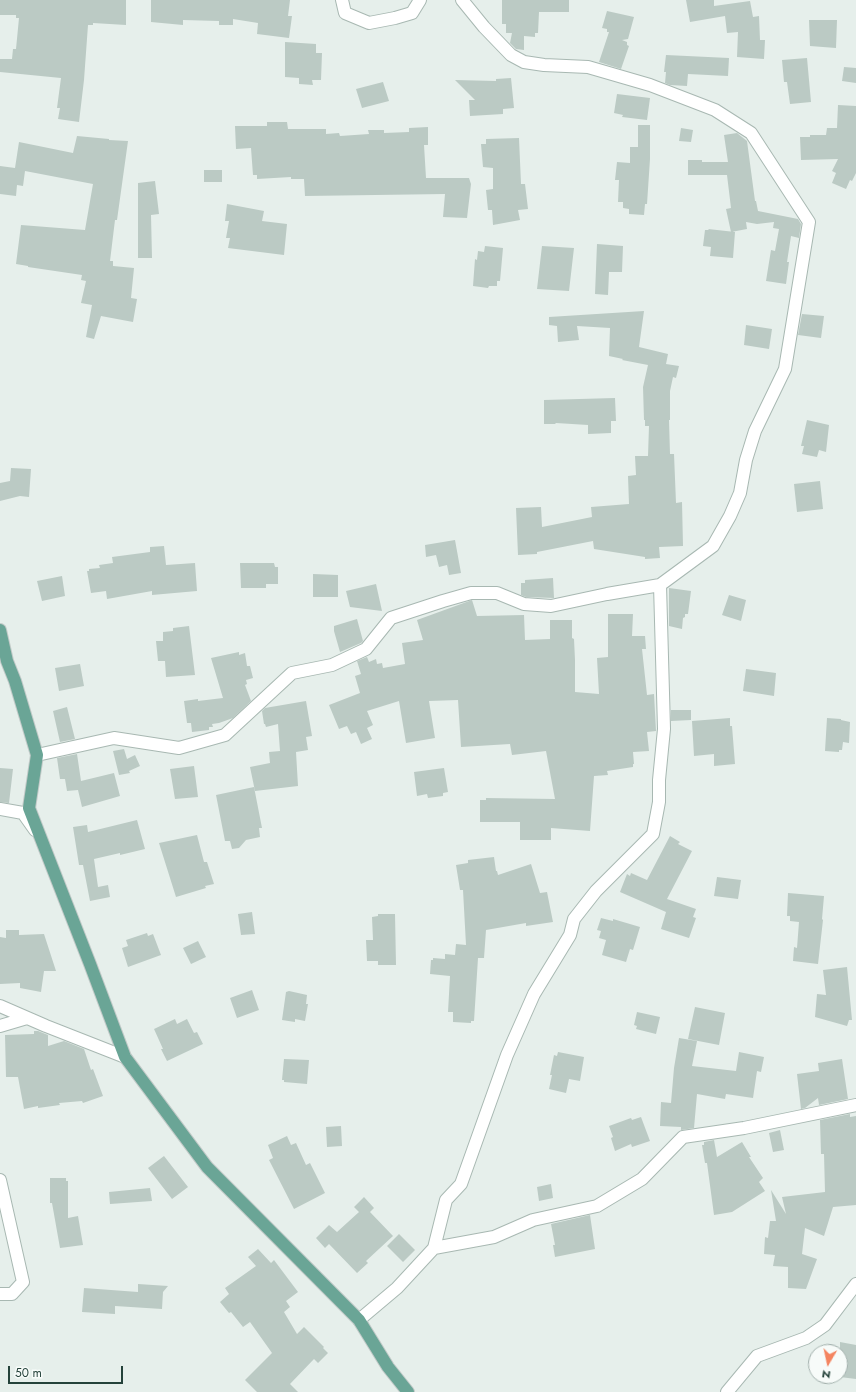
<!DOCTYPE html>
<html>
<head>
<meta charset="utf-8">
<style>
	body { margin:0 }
	#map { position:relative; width:856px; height:1392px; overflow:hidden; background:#e6efeb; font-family:Jost,sans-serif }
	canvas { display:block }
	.north { position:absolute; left:808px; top:1344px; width:40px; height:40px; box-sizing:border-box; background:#f7fbf9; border:1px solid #a3b1ad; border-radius:50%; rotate:189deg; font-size:11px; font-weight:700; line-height:16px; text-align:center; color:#24423a }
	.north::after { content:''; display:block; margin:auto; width:14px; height:18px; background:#f4845f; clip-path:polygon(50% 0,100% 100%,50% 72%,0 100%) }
	.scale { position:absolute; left:8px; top:1366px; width:115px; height:18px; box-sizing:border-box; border:2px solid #24423a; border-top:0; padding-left:5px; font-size:12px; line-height:14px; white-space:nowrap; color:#24423a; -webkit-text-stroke:3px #f7fbf9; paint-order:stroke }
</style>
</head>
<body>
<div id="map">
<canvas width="856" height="1392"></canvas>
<div class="north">N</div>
<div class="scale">50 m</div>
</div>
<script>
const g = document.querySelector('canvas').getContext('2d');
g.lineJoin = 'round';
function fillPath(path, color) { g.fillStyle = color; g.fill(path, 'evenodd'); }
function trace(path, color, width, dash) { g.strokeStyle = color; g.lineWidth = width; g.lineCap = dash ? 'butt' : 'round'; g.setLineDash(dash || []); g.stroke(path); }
fillPath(new Path2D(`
	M0 0H126V25L93 23V25H88L84 80 79 122 58 119 60 108H57L61 78 0 72V59H12L13 49H16L19 18H16V15H0Z
	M151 0H290L288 16H292L289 38 257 34 258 23 233 19V25H219V21L183 20V25L151 22Z
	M502 0H569V12H539L538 33H535V37L524 36V50L516 49 510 43 512 33H506V24H502Z
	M686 0H714V6L750 1 753 17 759 16 760 40H765L764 59 737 57 738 32 727 33 725 16 690 22Z
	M607 11 634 17 628 39 622 40 627 42V45L629 46 621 69 599 62 609 32H607V29L602 28Z
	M809 20H837L836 48 810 46Z
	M285 42 316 44V53H322L321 80H312L313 85 299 84V78L285 77Z
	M666 55 729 58 728 76 688 74 687 86 670 85 665 83 666 72H664Z
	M807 58 811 102 790 104 787 82H784L782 60Z
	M844 67 856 68V83L842 81Z
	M511 78 514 108 503 109V114L470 116 469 100H475L455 80 496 81V79Z
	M383 82 389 101 362 108 356 89Z
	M617 94 650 98 647 120 622 117 623 115 614 113Z
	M838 105 856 106V173L852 181 850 180 846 189 832 183 836 173 832 171 838 159 801 160 800 137H810V135H826L827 128H837Z
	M267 122H287L288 129H326V134L339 133 340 136 369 134 368 130H384V133L409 132V128L428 127V145H424L426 178H469L471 184 467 218 443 217 445 194 305 196 304 179H291V177L257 179V175H253L251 148 236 149 235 126H267Z
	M638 125H650V159L647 204H645L644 215 629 214V209L623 208V202H618L619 180H615L617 162 630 163V147H638Z
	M681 128 693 130 691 142 679 141Z
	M737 133 747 141 755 201H756L758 211 798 219 801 224 799 238 791 236 787 262H789L786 284 766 281 771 250 775 251 779 229 773 228 774 222 757 224 746 222 747 229 731 232 726 209 731 208 727 175H688V160H702V162H728L724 135Z
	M77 136 109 139V140L128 141 117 220H115L110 261H113V266L134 268 131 298 137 299 133 322 101 316 94 339 86 337 92 305 81 303 86 281 81 280 82 275 28 267V266L16 264 21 225 85 230 93 184 25 171 23 186 17 185 16 196 0 194V166L15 168 19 142 73 153Z
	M519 138 521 184H525L528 209 518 210 520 220 493 225 492 210H488L486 190 493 189V168L483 167 481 144H486V139Z
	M204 170H222V182H204Z
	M155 181 159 214 151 215 152 258H138V183Z
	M227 204 264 211 262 221 287 224 284 255 228 248 230 238H226L229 221H225Z
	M708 229 735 232 733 258 710 256 711 247 703 246 705 230H709Z
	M597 244 623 246 622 272H609L608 295 595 294Z
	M485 246 503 248 500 281H497V286H489L488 288 473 286 475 259 477 260 478 251 484 252Z
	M542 246 574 248 569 291 537 289Z
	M644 311 639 347 668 354 666 364 679 366 676 378 673 377 670 391V420H669L670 454H674L676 503 682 502 683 546 659 547 660 558 645 559V557L594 549 593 541 537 552V554L518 555 516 508 541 507 542 527 592 517 591 507 629 504 628 476 636 475 635 456H648L649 426H645V420H644L643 387 648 365 622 360 623 359 609 356 610 328 577 326 579 340 558 342 557 326 549 325V317Z
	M802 314 824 316 821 338 798 335Z
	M746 325 772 329 769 349 744 345Z
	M615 398 616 421H611V433L588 434V425L556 423 555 424H544V400Z
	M807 420 829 425 826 452 819 450 817 457 802 454 804 446H801Z
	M11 468 31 469 29 497 20 496 0 501V483L10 481Z
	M820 481 823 509 797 512 794 484Z
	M455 540 461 573 449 575 447 565 439 567 436 555 426 557 425 545Z
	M164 546 166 565 195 563 197 591 152 595V591L107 599 106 591 91 593 87 571H89V569L100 568 99 565 113 563 112 557 150 552V547Z
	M240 563H274L275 567H278V584H266V588H241Z
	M313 574 338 575V597H313Z
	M62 576 65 596 42 601 37 581Z
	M553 578 554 598 526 597 521 595V583H525V580Z
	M376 584 382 611 350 607 346 591Z
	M669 588 691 591 688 614H685V617L683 618 682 629 669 626Z
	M729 595 746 600 741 621 722 615Z
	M472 600 477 616 524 615 525 640 550 639V620H572V638L574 639 575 660V692L599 694 597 658 608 657V614H633L632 636H645L646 649H642L647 695 654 694 656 731 647 732 649 751 633 752 634 764H633V767L607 771 608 775 594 776 590 831 551 828V840H520V822H480V800H486V798L555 799 546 751 512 755 510 744 461 747 458 700 429 701 435 738 406 743 399 701 367 711 373 725 367 728 372 739 361 744 356 732 351 734 347 726 339 729 329 705 360 693 355 676 361 674 357 661 367 657 369 662 376 659 377 664 382 663 383 668 405 664 402 643 423 640 417 620Z
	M357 619 363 641 361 643 340 652 334 631V626Z
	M189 626 195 675 166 677 165 661H158L156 641H163V632L173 631V628Z
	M239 652V655L245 653 247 666H250L253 678 246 680 247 684 245 685 251 701 233 718 219 723 212 724 213 727H209V730L192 732 191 723H187L184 701 198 699V701L223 698 211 658Z
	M80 664 84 686 59 691 55 668Z
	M746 669 776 673 774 696 743 691Z
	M306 701 312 736 306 737 308 750 296 752 298 786 255 791 250 767 270 763 269 752 280 751 278 724 266 727 265 724H264L262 711 265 708Z
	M67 707 75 739 60 742 53 711Z
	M671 710H691V720L671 721Z
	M730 718V726H732L735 764 714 766V754L694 756 692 721Z
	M827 718 841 719V720L850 722 849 743 843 742 842 750H839V752L825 751Z
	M124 749 127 759 135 755 140 766 129 771 130 773 119 775 113 751Z
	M77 754 81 781 114 773 120 796 82 807 78 790 67 791 65 779H60L57 758Z
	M194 766 198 797 175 799 170 769Z
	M0 768 13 769 9 803 0 802Z
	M444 768 448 792 443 793V796L428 798 427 794 417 796 414 772Z
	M254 787 262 828H259L260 837 246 840 239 848 232 849 230 841H225L216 795Z
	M137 820 145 849 120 855V853L94 859 98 887 108 885 110 897 90 901 83 865H79L73 827 87 825 88 832Z
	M197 835 204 862H207L214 884 205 886 206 888 176 897 159 843Z
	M670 836 680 842 678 844 692 851 667 899 696 909 693 917 696 918 689 938 661 929 666 912 620 892 627 874 630 876 631 873 647 880Z
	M494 857 496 871H497L498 875 531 864 540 893 547 892 553 922 526 926V923L486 930 484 958H478L474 1021H471V1023L453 1022V1012H448L450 976 430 974 431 960H433V958L445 959V954L455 955 456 944 466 945 463 890H460L456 865 468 863V860Z
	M717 877 741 880 738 899 714 896Z
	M788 893 824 896 822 919 823 920 818 964 793 961 794 947 797 948 799 922 790 921V916H787Z
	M252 912 255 934 241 935 238 914Z
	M378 914H395L396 965H378V961H367L366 940H373L372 917 378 916Z
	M601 918 613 921V919L640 927 633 950 630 949 626 962 602 955 606 940 599 938 601 931 597 930Z
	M6 930H19V935L44 934 56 971H44L41 992 20 988V983L0 984V937L6 938Z
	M147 933 148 936 153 934 161 955 128 967 122 948 128 946 126 940Z
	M198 941 206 957 191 964 183 948Z
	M847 967 852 1020H849L847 1026 815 1017 817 994 826 995 823 970Z
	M252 990 259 1010 237 1018 230 998Z
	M289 991 307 995 306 1004H308L305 1021 295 1019V1022L282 1020 286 992Z
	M695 1007 725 1013 719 1045 688 1039Z
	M637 1012 660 1017 656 1034 636 1029 637 1026 634 1025Z
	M175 1019 177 1024 187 1019 194 1033 197 1032 203 1044 167 1061 161 1049H163L154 1029Z
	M34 1031H38L48 1035V1046L64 1041 84 1049 91 1070 93 1069 103 1096 83 1103 82 1101 59 1103 60 1105 38 1108V1106L24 1109 18 1077H6L5 1035 34 1034Z
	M679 1038 697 1041 692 1066 736 1071 739 1052 764 1057 761 1072 757 1071 753 1098 726 1094 725 1099 697 1094 694 1128 681 1130V1127L660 1126 661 1102 671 1103 674 1068Z
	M558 1052 584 1057 580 1081 569 1079 566 1093 549 1089 552 1075H550L554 1055 557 1056Z
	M284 1059 309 1060 307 1084 284 1082V1080H282Z
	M842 1059 848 1099 819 1105 818 1098 805 1108 801 1109 797 1074 819 1071 818 1063Z
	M850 1114V1117L856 1116V1205L833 1207 824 1236 805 1228 802 1254 817 1259 806 1289 788 1288V1267L773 1266 775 1255 764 1254 765 1237 768 1238 770 1221H776L771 1190 786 1214 782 1197 825 1192 824 1154H821L820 1120Z
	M641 1117 650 1141 632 1147 631 1144 615 1151 611 1138 613 1137 609 1126 631 1118 632 1120Z
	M341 1126 342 1146 327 1147 326 1127Z
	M780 1130 784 1150 773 1152 769 1133Z
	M287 1136 291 1145 296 1143 306 1165 310 1163 325 1193 294 1209 269 1160 273 1158 268 1145Z
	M714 1140 717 1157 742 1142 751 1157H749L763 1178 759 1182 765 1191 732 1212 714 1215 707 1163H705L702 1145H704V1142Z
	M164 1156 188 1187 172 1199 148 1168Z
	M50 1178H66V1181H68V1218L78 1216 83 1245 60 1248 52 1203H50Z
	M551 1184 553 1198 539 1201 537 1187Z
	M150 1188 152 1201 110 1204 109 1192Z
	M364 1197 374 1208 370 1212 393 1236 366 1261 368 1263 357 1273 329 1244 325 1248 316 1238 329 1225 337 1232 359 1212 354 1207Z
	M590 1215 595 1249 555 1257 553 1245H555L551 1224Z
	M399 1234 415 1250 403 1262 387 1246Z
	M258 1249 271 1263 274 1260 298 1292 286 1301 290 1307 284 1312 297 1334 304 1327 324 1347 323 1348 328 1353 318 1363 314 1359 290 1384 298 1392H257L245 1380 272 1353 250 1322 243 1327 231 1312 229 1313 220 1302 229 1294 225 1288 256 1266 248 1257Z
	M138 1284 168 1286 163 1292 162 1309 115 1306V1314L82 1312 84 1288 138 1292Z
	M840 1342 856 1345V1379L840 1377Z`), '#bbcac4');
const minor = new Path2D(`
	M342 0 345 13 369 23 395 18 412 13 420 0
	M37 755 114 738 179 748 225 735 292 673 332 665 366 649 391 618 443 601 471 593H497L524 604 551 606 607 594 660 585
	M0 809 23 813 35 830
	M0 1006 46 1026 125 1057
	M0 1026 27 1018
	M0 1180 23 1282 12 1294H0
	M434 1248 494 1237 533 1220 597 1206 642 1179 683 1137 744 1128 856 1105
	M359 1320 397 1288 434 1248 446 1200 461 1184 507 1055 534 994 570 935 574 919 596 891 653 834 659 802V780L664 729 660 585 713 546 730 516 740 493 746 460 755 431 785 369 809 222 751 133 715 110 650 85 588 67 544 65 524 62 511 55 484 27 462 0
	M727 1392 757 1356 806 1338 825 1325 856 1284`);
const major = new Path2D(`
	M0 630 7 661 15 681 37 755 29 808 90 964 125 1057 207 1167 359 1320 388 1367 408 1392`);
trace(minor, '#a8b8b2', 14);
trace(major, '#c2cac8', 14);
trace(minor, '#fff', 12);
trace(major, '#6aa596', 12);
</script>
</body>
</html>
